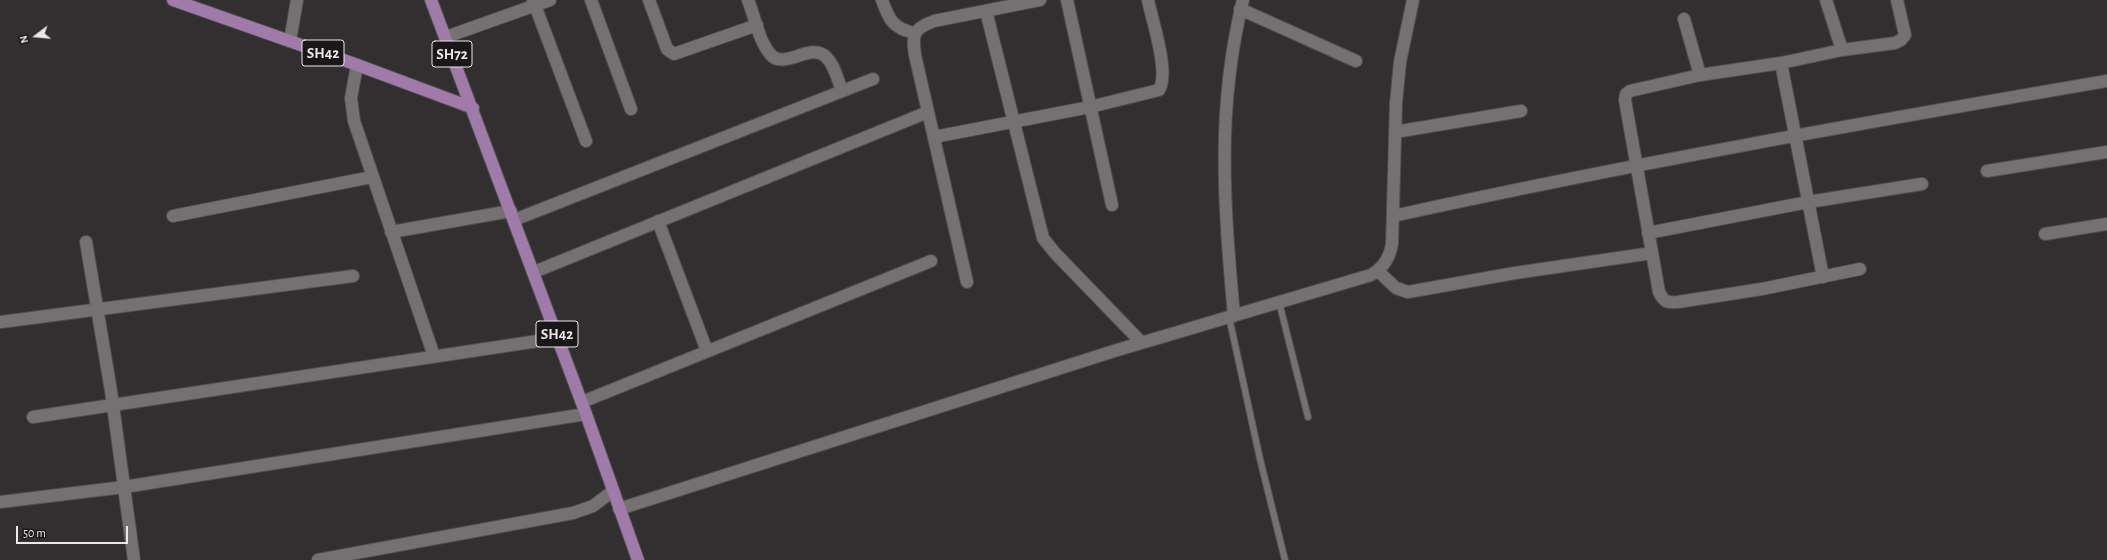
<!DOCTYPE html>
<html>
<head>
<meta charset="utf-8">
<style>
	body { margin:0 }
	#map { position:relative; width:2107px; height:560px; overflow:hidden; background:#322f30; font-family:"Alegreya Sans",sans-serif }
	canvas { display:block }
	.north { position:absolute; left:16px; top:16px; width:40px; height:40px; -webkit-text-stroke:3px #191718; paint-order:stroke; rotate:254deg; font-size:11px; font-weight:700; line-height:16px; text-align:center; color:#ebe8e9 }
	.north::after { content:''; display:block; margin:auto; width:14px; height:18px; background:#ebe8e9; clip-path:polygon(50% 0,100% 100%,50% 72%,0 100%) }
	.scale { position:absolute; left:16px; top:526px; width:112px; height:18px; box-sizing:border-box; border:2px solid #ebe8e9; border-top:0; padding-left:5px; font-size:12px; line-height:14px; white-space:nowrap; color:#ebe8e9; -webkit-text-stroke:3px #191718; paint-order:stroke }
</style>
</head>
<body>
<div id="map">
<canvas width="2107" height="560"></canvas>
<div class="north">N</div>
<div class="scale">50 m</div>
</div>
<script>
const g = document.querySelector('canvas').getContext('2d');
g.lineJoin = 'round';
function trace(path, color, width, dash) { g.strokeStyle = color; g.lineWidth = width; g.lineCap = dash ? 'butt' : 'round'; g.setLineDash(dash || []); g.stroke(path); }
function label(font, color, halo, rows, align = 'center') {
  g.font = font + ' "Alegreya Sans",sans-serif'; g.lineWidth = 3.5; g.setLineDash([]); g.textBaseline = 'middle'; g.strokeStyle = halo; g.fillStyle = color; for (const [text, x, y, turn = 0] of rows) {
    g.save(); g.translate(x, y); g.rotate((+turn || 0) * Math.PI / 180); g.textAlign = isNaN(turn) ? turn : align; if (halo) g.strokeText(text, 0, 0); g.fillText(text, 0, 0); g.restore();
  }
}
const lane = new Path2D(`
	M1279 302 1308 417
	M1229 317 1260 459 1285 560`);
const street = new Path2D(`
	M533 0 586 141
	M591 0 631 109
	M649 0 667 49 674 54 757 25
	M748 0C755 17 759 43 772 56 786 69 812 41 827 58 835 66 838 81 842 91
	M882 0C889 20 893 28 914 33
	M1067 0 1112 205
	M1826 0 1842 50
	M1240 9 1356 61
	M986 11 1043 238 1055 253 1142 343
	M1684 19 1700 75 1630 91 1626 94 1625 100 1659 292C1664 302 1667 303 1678 302L1762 289 1860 269
	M446 37 550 0
	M290 41 297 0
	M357 65 351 98 354 121 434 356
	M1700 75 1781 63
	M1395 132 1521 111
	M934 137 1090 107 1159 90C1170 73 1152 20 1148 0
	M1987 171 2107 152
	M173 216 372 177
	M1393 216C1629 164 1868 122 2107 81
	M514 220 873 79
	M658 221 707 351
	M391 232 511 211
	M1648 233 1808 202 1922 184
	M2045 234 2107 224
	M86 242 111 391 134 560
	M1378 271 1396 288 1408 292 1515 273 1652 253
	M534 272 928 112
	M1823 277 1781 63 1842 50 1895 43 1901 40 1905 35 1897 0
	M967 282 915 55C912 34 913 29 934 21L1040 0
	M1234 316C1224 204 1216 110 1243 0
	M1 322 353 276
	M582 402 931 261
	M33 417 558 338
	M0 502 124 487 586 414
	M619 509 1114 351 1371 275C1384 267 1389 259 1392 244L1396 103 1400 62 1413 0
	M318 560 573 513 593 506 613 491`);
const primary = new Path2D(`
	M173 0 352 63 473 108
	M431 0 586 414 638 560`);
trace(lane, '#504d4e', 8);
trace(street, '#504d4e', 14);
trace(primary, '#504d4e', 14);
trace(lane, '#757173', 6);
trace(street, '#757173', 12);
trace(primary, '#a07baa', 12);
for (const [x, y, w] of [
	[323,53,42],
	[452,54,40],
	[557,334,42]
]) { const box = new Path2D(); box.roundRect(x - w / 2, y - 13, w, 26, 3); g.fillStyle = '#191718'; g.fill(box); trace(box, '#ebe8e9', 1); }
label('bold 15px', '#ebe8e9', null, [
	["SH42",323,53],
	["SH72",452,54],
	["SH42",557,334]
]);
</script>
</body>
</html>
